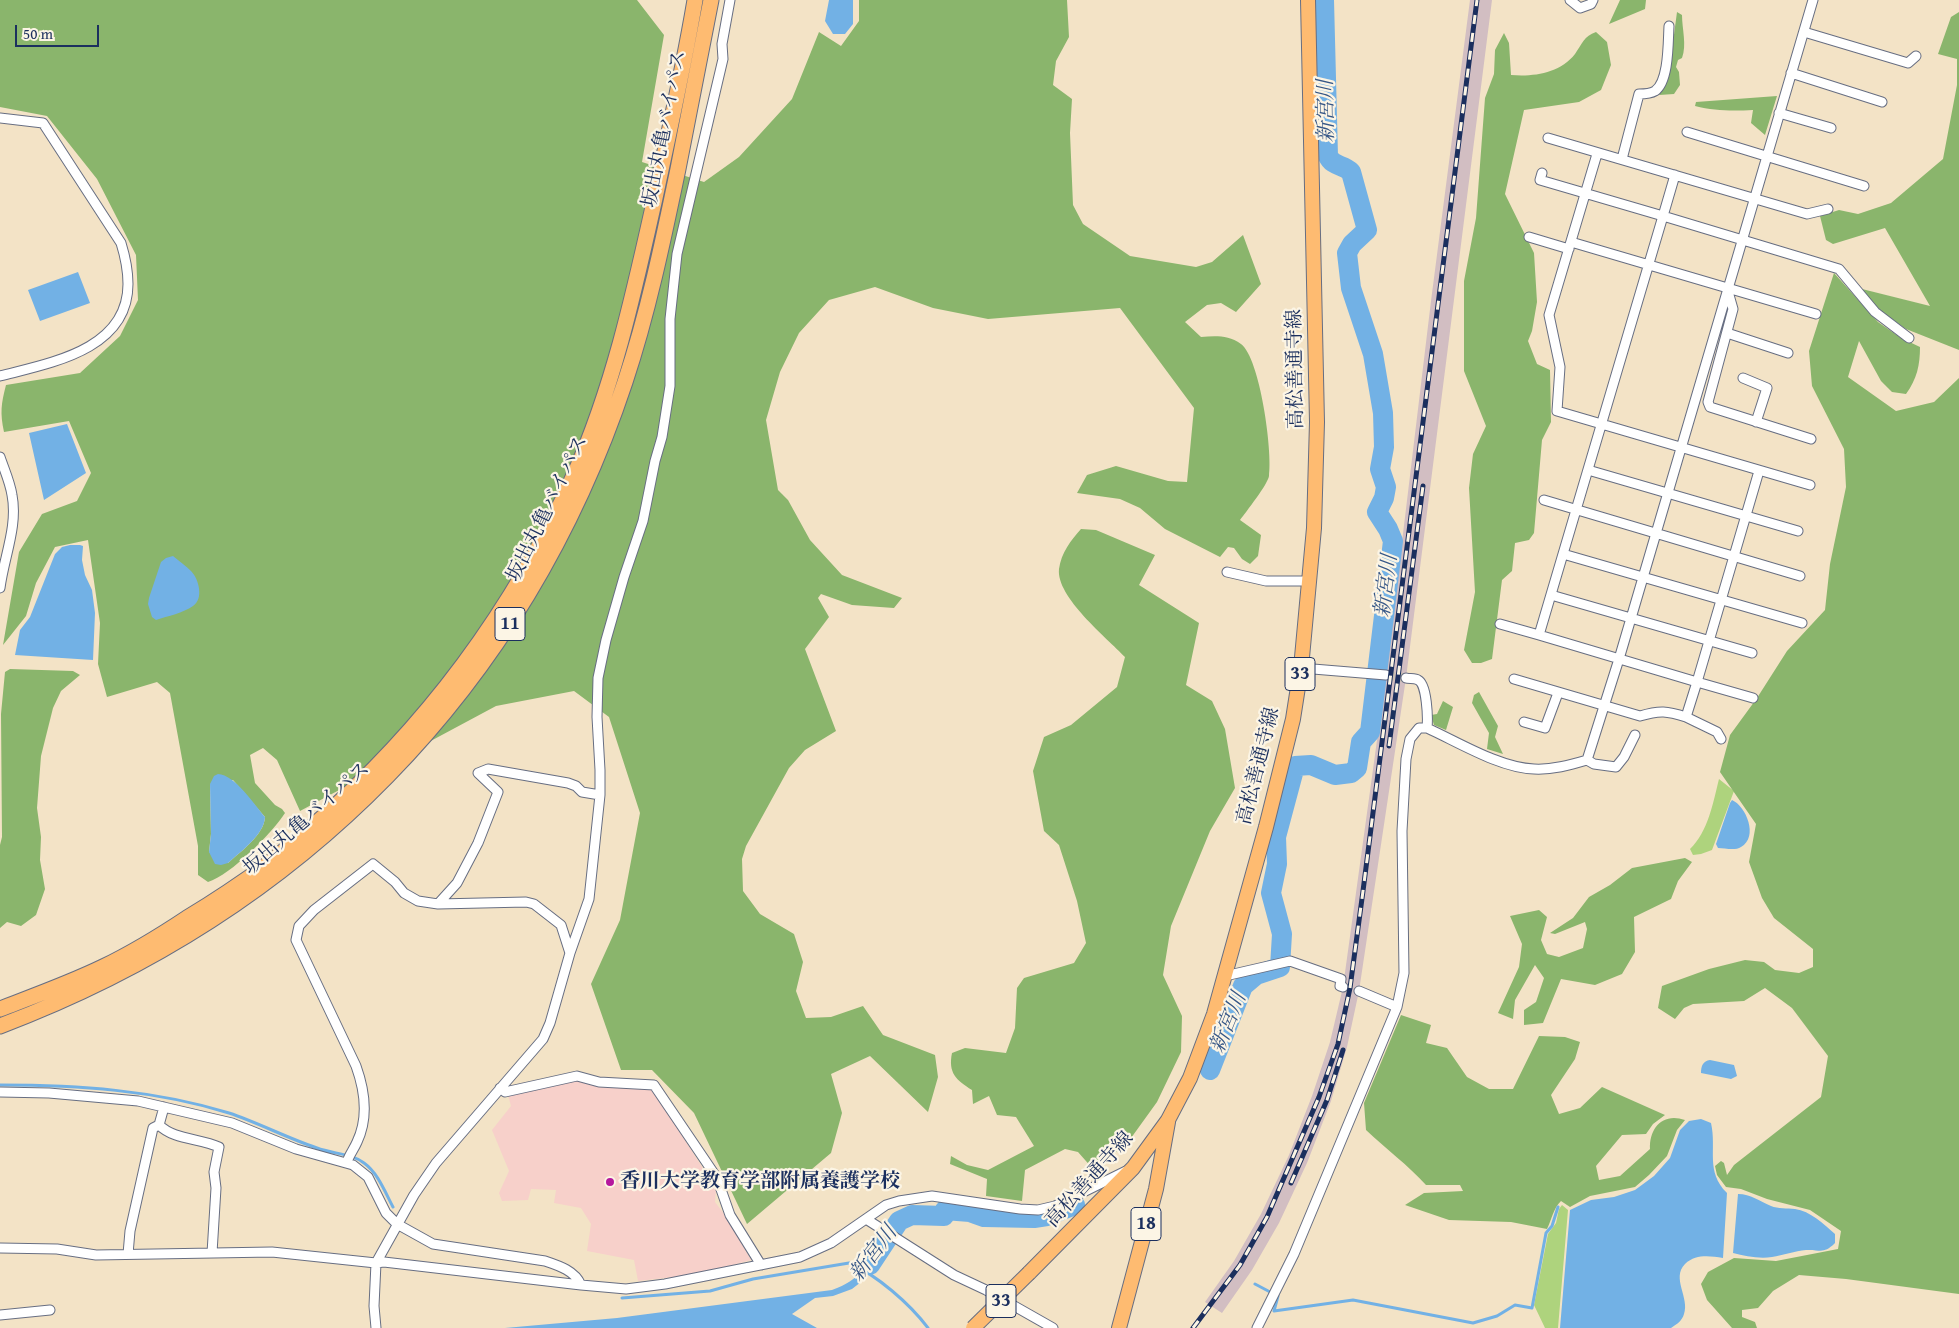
<!DOCTYPE html>
<html>
<head>
<meta charset="utf-8">
<style>
	body { margin:0 }
	#map { position:relative; width:1959px; height:1328px; overflow:hidden; background:#f3e3c6; font-family:"Gentium Book Plus",serif }
	canvas { display:block }
	.scale { position:absolute; left:15px; top:25px; width:84px; height:22px; box-sizing:border-box; border:2px solid #1b2f5e; border-top:0; padding-left:6px; font-size:15px; line-height:18px; white-space:nowrap; color:#1b2f5e; -webkit-text-stroke:4px #fcf5e5; paint-order:stroke }
</style>
</head>
<body>
<div id="map">
<canvas width="1959" height="1328"></canvas>
<div class="scale">50 m</div>
</div>
<script>
const g = document.querySelector('canvas').getContext('2d');
g.lineJoin = 'round';
function fillPath(path, color) { g.fillStyle = color; g.fill(path, 'evenodd'); }
function trace(path, color, width, dash) { g.strokeStyle = color; g.lineWidth = width; g.lineCap = dash ? 'butt' : 'round'; g.setLineDash(dash || []); g.stroke(path); }
function label(font, color, halo, rows, align = 'center') {
  g.font = font + ' "Gentium Book Plus","Noto Serif JP",serif'; g.lineWidth = 4.5; g.setLineDash([]); g.textBaseline = 'middle'; g.strokeStyle = halo; g.fillStyle = color; for (const [text, x, y, turn = 0] of rows) {
    g.save(); g.translate(x, y); g.rotate((+turn || 0) * Math.PI / 180); g.textAlign = isNaN(turn) ? turn : align; if (halo) g.strokeText(text, 0, 0); g.fillText(text, 0, 0); g.restore();
  }
}
fillPath(new Path2D(`
	M578 1080 599 1086 653 1090 716 1189 715 1202 728 1219 751 1260 700 1274 638 1281 634 1260 587 1251 591 1224 581 1208 554 1203 556 1190 531 1189 528 1200 502 1201 499 1193 509 1171 492 1130 511 1106 508 1095Z`), '#f7d0ca');
fillPath(new Path2D(`
	M1470 0H1492L1406 678 1359 991 1347 1047 1331 1101 1307 1163 1279 1223 1252 1270 1222 1313 1205 1302 1234 1261 1261 1214 1289 1155 1312 1096 1330 1042 1343 987 1386 675 1431 301Z`), '#d2bec2');
fillPath(new Path2D(`
	M1719 779 1734 791 1712 850 1701 854 1693 855 1690 849C1708 832 1713 803 1719 779Z
	M1562 1205 1568 1210 1558 1328H1545L1534 1305 1548 1234 1556 1223 1559 1209Z`), '#aed37d');
fillPath(new Path2D(`
	M0 0H637L664 35 642 162 704 182 739 157 792 99 819 32 841 46 859 21V0H1067L1069 37 1056 61 1053 85 1072 99 1070 133 1073 205 1083 224 1130 256 1196 267 1212 262 1243 235 1261 284 1236 312 1221 303 1207 305 1185 322 1201 337C1216 336 1228 335 1241 344 1260 358 1273 452 1269 476 1268 484 1246 512 1240 520L1261 535 1258 556 1250 564 1242 559 1234 548 1228 547 1220 557 1165 529 1140 508 1120 499 1077 493 1087 475 1116 466 1168 481 1187 482 1194 408 1120 308 988 319 933 308 875 287 829 300 799 333 780 372 766 420 778 490 788 500 810 540 842 575 902 598 894 608 852 605 821 594 818 598 829 617 805 649 836 731 805 750 789 768 746 846 742 859 743 891 760 914 794 934 803 962 796 991 806 1018 831 1017 863 1006 883 1035 935 1055 938 1077 928 1112 870 1056 831 1074 842 1113 831 1153 747 1224 694 1113 652 1070H621L591 984 620 920 640 813 609 717 574 691 496 706 300 811 277 760 263 748 250 755 255 783 275 805 282 809 285 813C272 833 231 875 208 882L198 875V846L170 693 157 682 107 697 98 664 100 623 88 540 55 547 36 583 26 616 3 645 19 552 42 514 77 501 91 473 69 421 4 432C0 413 1 404 6 385L80 373 120 336 138 300 136 255 97 179 47 116 0 107ZM233 780 265 817C264 835 241 851 228 863L209 852 211 834 210 784Z
	M1620 0H1646L1645 9 1609 24Z
	M1677 12 1682 15C1682 29 1687 45 1682 58L1678 60 1676 67 1679 72 1680 85 1674 94 1659 95 1668 80Z
	M1959 12V350L1906 329 1879 310 1862 289 1930 306 1885 228 1833 244 1826 240 1820 216 1839 210 1858 214 1891 203 1943 159 1957 85V59L1938 54 1951 17Z
	M1596 32 1607 42 1611 65 1601 90 1579 102 1524 110 1505 194 1534 253 1537 302 1532 331 1528 341 1537 364 1550 370 1551 422 1542 440 1534 533 1529 540 1515 543 1512 571 1502 580 1492 659 1481 663H1472L1464 650 1475 592 1469 488 1473 454 1486 426 1464 371V281L1476 218 1485 98 1494 74 1495 50 1504 33 1509 43 1511 75C1534 77 1560 73 1575 54 1582 44 1584 36 1596 32Z
	M1777 96 1765 135 1751 123 1753 110C1732 111 1715 111 1695 106L1696 102Z
	M1834 273 1878 322 1901 338 1920 347C1920 365 1917 379 1906 394L1892 392 1881 381 1859 341 1848 377 1896 411 1934 402 1959 378V1294L1846 1279 1799 1275 1773 1291 1758 1308 1742 1310V1317L1755 1322 1757 1328H1732L1707 1300 1701 1284 1708 1272 1734 1258 1776 1261 1838 1249 1841 1231 1810 1210 1767 1199 1741 1189 1726 1187 1717 1175 1715 1166 1721 1161 1724 1163 1727 1175 1734 1165 1821 1097 1828 1056 1792 1008 1765 988 1744 1001 1693 1004 1684 1008 1675 1019 1658 1008 1662 986 1709 969 1745 960 1764 962 1775 970 1799 973 1813 967V949L1774 918 1762 898 1749 862 1756 824 1720 772 1730 735 1757 698 1787 651 1825 610 1830 564 1846 487 1844 449 1812 386 1809 351Z
	M1081 529 1096 530 1155 555 1139 585 1199 623 1186 685 1212 701 1225 729 1235 788 1210 831 1171 926 1163 975 1182 1016 1181 1052 1157 1102 1126 1145 1093 1169 1078 1152 1065 1149 1025 1170 1022 1201 986 1196 987 1179 950 1164 951 1156 967 1165 988 1170 1034 1146 1016 1117 997 1115 989 1096 973 1104 972 1090C956 1080 948 1073 952 1053L965 1048 1006 1053 1015 1028 1017 988 1024 978 1074 963 1086 943 1077 901 1059 845 1044 831 1033 771 1044 737 1071 725 1117 687 1125 657C1107 638 1056 597 1059 569 1061 553 1071 540 1081 529Z
	M10 669 73 671 80 675 61 691 53 708 41 756 37 808 41 837 40 860 45 889 36 915 21 926 7 922 0 928V845L2 837 1 714 5 672Z
	M1479 692 1498 726 1495 737 1503 754 1487 749 1489 733 1472 703 1474 695Z
	M1443 701 1453 707 1446 730 1434 725 1431 715 1437 714Z
	M1685 858 1692 862 1678 881 1671 899 1634 917 1635 952 1622 974 1595 985 1561 979 1543 1023 1524 1025V1010L1536 1002 1544 978 1535 965 1515 1000 1513 1019 1498 1013 1519 967 1522 944 1510 916 1539 910 1547 917 1541 940 1547 954 1559 957 1583 948 1587 929 1585 922 1555 934 1550 933 1573 918 1589 897 1610 885 1632 868Z
	M1401 1015 1431 1025 1426 1043 1447 1048 1467 1077 1489 1089H1513L1539 1036 1565 1037 1580 1042 1575 1059 1551 1095 1559 1114 1580 1108 1602 1087 1665 1115 1653 1124 1646 1134 1622 1135 1596 1166 1599 1180 1620 1176 1650 1149C1649 1128 1663 1112 1685 1120L1677 1130 1667 1156 1649 1175 1635 1187 1590 1196 1570 1207 1561 1201C1553 1209 1552 1219 1547 1229L1511 1222 1449 1220 1405 1205 1424 1193 1463 1191 1460 1185H1426C1408 1165 1386 1149 1366 1130L1364 1103Z`), '#8ab56c');
fillPath(new Path2D(`
	M829 0H853V24L845 34H833L825 21Z
	M78 272 90 303 40 321 28 290Z
	M67 424 86 473 44 500 29 433Z
	M70 545H80L83 546 82 560 85 575 92 590 95 613 93 660 15 655 20 630 30 617 55 554 62 547Z
	M173 556C179 561 186 566 191 571 199 579 204 599 193 606 183 613 168 616 156 620L152 617 148 604 149 598 161 562 166 558Z
	M218 774C235 775 254 804 265 817 264 835 241 851 228 863L221 865 215 864 209 852 211 834 210 784 214 776Z
	M1732 800C1746 806 1759 837 1741 847 1735 851 1725 848 1718 848L1716 844 1730 803Z
	M1710 1060 1734 1065 1737 1076 1731 1079 1701 1073C1701 1066 1703 1061 1710 1060Z
	M1701 1119 1711 1123C1717 1150 1705 1171 1727 1193L1723 1258C1709 1256 1696 1254 1685 1264 1671 1278 1690 1298 1684 1314 1682 1321 1677 1324 1671 1328H1560L1570 1210 1591 1200 1614 1197 1635 1190 1654 1176 1670 1158 1680 1130 1689 1121Z
	M1738 1194C1751 1194 1759 1201 1771 1206 1778 1209 1787 1208 1795 1209 1810 1211 1824 1224 1835 1234V1243C1823 1255 1820 1249 1806 1250 1795 1251 1783 1255 1772 1257 1759 1259 1745 1256 1733 1253Z
	M884 1241 887 1244 861 1282 852 1289 833 1296 815 1298 792 1314 817 1328H505L617 1318 832 1290C861 1280 866 1265 884 1241Z`), '#72b1e5');
trace(new Path2D(`
	M0 1085C77 1085 155 1090 229 1113 259 1123 287 1138 317 1148 332 1154 351 1153 364 1163 378 1173 385 1192 393 1207
	M1255 1284 1272 1293
	M1278 1296 1274 1311 1353 1300 1473 1323 1497 1316 1515 1305 1532 1308 1546 1233 1552 1226 1558 1207
	M622 1298 710 1291 753 1279 849 1263C877 1275 910 1304 928 1328`), '#72b1e5', 3);
trace(new Path2D(`
	M1210 1070 1243 986 1256 975 1280 967 1282 934 1271 893 1277 864 1276 837 1295 766 1311 765 1335 775 1351 773 1357 768 1361 742 1370 732 1393 541 1388 529 1377 512 1384 498 1386 487 1380 469 1384 447 1383 413 1373 354 1351 288 1347 253 1352 244 1367 230 1351 172C1343 164 1333 167 1328 156L1324 0
	M870 1265 899 1221 912 1215 944 1216 945 1210 970 1212 984 1217 1034 1218 1047 1216 1075 1205`), '#72b1e5', 20);
trace(new Path2D(`
	M1386 675 1406 678
	M1343 987 1359 991`), '#c8bfb1', 9, [9, 4.5]);
const minor = new Path2D(`
	M1570 0 1580 8 1591 4 1593 0
	M1804 32 1908 63 1916 56
	M1791 73 1882 102
	M1779 113 1831 128
	M0 118 43 123 121 243C125 256 128 270 128 284 128 350 50 363 0 376
	M1687 132 1864 186
	M1548 138 1807 214 1828 209
	M1597 154 1549 315 1560 367 1557 411 1810 485
	M1622 159 1639 94C1644 94 1650 94 1655 91 1669 81 1668 43 1669 26
	M1542 173 1540 180 1663 216 1675 175
	M1529 237 1569 249
	M1571 242 1816 314
	M1727 288 1733 309 1708 402 1710 407 1811 439
	M1727 333 1788 353
	M1743 378 1767 388 1756 422
	M0 457C4 469 10 482 12 495 18 526 4 557 0 588
	M1588 470 1798 531
	M1759 471 1697 682 1539 635 1663 216 1839 269 1875 312 1909 338
	M1544 500 1800 576
	M1563 554 1802 623
	M1227 572 1266 581H1308
	M1551 595 1752 653
	M1500 624 1539 635
	M1301 668 1386 675
	M1406 678C1409 679 1415 678 1418 680 1427 684 1428 718 1427 728
	M1514 679 1640 716C1660 710 1667 711 1686 717L1697 682 1753 698
	M1686 717 1717 732 1721 739
	M1524 722 1545 728 1558 693
	M1587 760 1619 659 1813 0
	M438 904 526 902 534 904 561 925 570 953
	M1225 976 1290 961 1341 979 1340 986 1343 987
	M1359 991 1397 1007
	M500 1088 505 1092 577 1076 599 1082 654 1085 717 1178 730 1215 761 1265
	M0 1092 49 1093 138 1101 232 1123 296 1149 353 1165 368 1177 386 1213 397 1224 433 1244 545 1261C560 1266 575 1271 581 1285
	M159 1125C174 1140 200 1138 219 1147L214 1172 216 1188 212 1253
	M347 1162C349 1155 354 1149 357 1142 369 1117 365 1091 356 1066L296 940 299 926 314 910 373 864 395 882 404 893 418 901 438 904 457 883 478 843 498 792 478 773 488 769 568 783 576 786 582 792 600 795
	M866 1219 954 1275 986 1290 1053 1328
	M0 1248 57 1249 96 1255 272 1252 376 1263 384 1262 581 1285 626 1289 665 1284 800 1257 831 1243 886 1205 899 1201 932 1196 1020 1209 1038 1210 1055 1206 1126 1171
	M128 1254 130 1231 153 1128 159 1125 164 1107
	M0 1315 50 1310
	M376 1328 374 1306 376 1263 414 1195 436 1163 543 1039 550 1023 570 953 589 899 600 795V770L597 717 598 678 606 640 624 577 643 521 655 461 662 437 670 386V319L677 254 723 59 722 44 730 0
	M1257 1328 1294 1254 1397 1007 1404 973 1402 831 1406 759 1410 739 1419 728H1427C1458 742 1500 768 1534 769 1552 770 1570 765 1587 760L1594 764 1616 767 1624 757 1635 735`);
const primary = new Path2D(`
	M1029 1273 1133 1168 1168 1120 1190 1078 1214 1014 1266 827 1293 719 1301 668 1314 528 1317 422 1308 0
	M1119 1328 1156 1189 1168 1122`);
const trunk = new Path2D(`
	M0 1009C34 996 70 983 103 967 132 953 160 936 187 918 215 901 242 883 268 864 284 852 298 838 313 826 425 729 515 609 575 473 614 385 634 292 655 198 669 132 684 66 695 0
	M0 1026C301 912 523 689 625 382 648 313 663 241 678 169 689 113 700 57 711 0`);
trace(minor, '#676e82', 11);
trace(primary, '#676e82', 16);
trace(trunk, '#676e82', 17);
trace(minor, '#fff', 9);
trace(primary, '#febb71', 14);
trace(trunk, '#febb71', 15);
const rail = new Path2D(`
	M1389 746 1423 486
	M1291 1183 1327 1100 1343 1050
	M1193 1328 1240 1265 1267 1217 1319 1097 1338 1044 1350 988 1363 891 1477 0`);
trace(rail, '#1b2f5e', 5);
trace(rail, '#fcf5e5', 3, [9]);
const primaryBridge = new Path2D(`
	M973 1328 1029 1273`);
trace(primaryBridge, '#676e82', 16, []);
trace(primaryBridge, '#febb71', 14);
for (const [x, y, r, color] of [
	[610,1182,5,"#b5179e"]
]) { const dot = new Path2D(); dot.arc(x, y, r, 0, 2 * Math.PI); g.fillStyle = color; g.fill(dot); trace(dot, '#fcf5e5', 2); }
for (const [x, y, w] of [
	[510,624,30],
	[1300,674,30],
	[1146,1224,30],
	[1001,1301,30]
]) { const box = new Path2D(); box.roundRect(x - w / 2, y - 16.5, w, 33, 4); g.fillStyle = '#fcf5e5'; g.fill(box); trace(box, '#1b2f5e', 1); }
label('bold 19px', '#1b2f5e', null, [
	["11",510,624],
	["33",1300,674],
	["18",1146,1224],
	["33",1001,1301]
]);
label('20px', '#1b2f5e', '#fcf5e5', [
	["坂出丸亀バイパス",665,129,-79],
	["高松善通寺線",1296,369,-91],
	["坂出丸亀バイパス",548,509,-64],
	["高松善通寺線",1259,766,-76],
	["坂出丸亀バイパス",307,819,-41],
	["高松善通寺線",1090,1180,-48]
]);
label('bold 20px', '#1b2f5e', '#fcf5e5', [
	["香川大学教育学部附属養護学校",620,1182]
], 'left');
label('italic 21px', '#355686', '#fcf5e5', [
	["新宮川",1327,111,-91],
	["新宮川",1387,586,-83],
	["新宮川",1229,1023,-68],
	["新宮川",874,1254,-53]
]);
</script>
</body>
</html>
